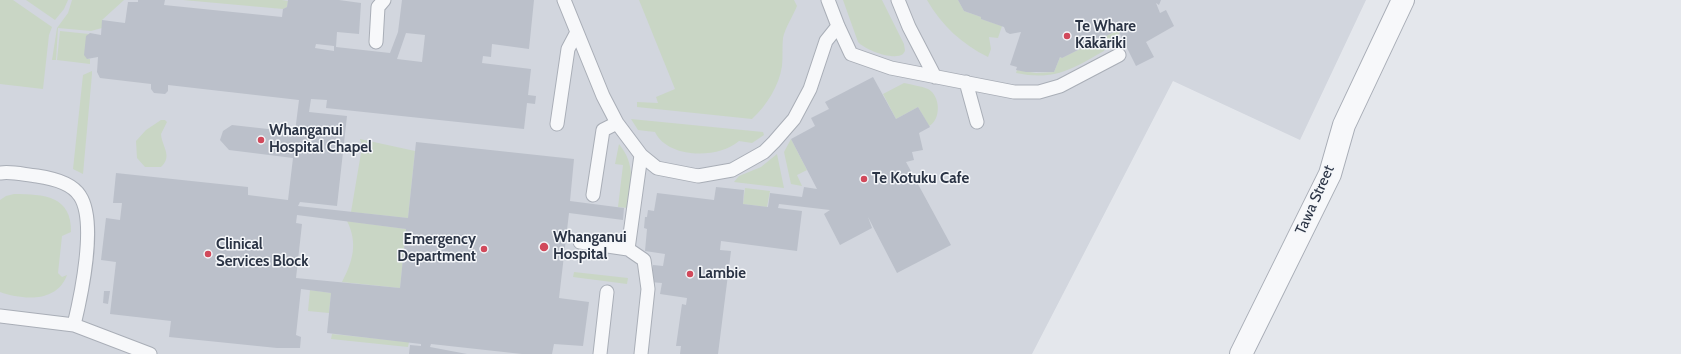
<!DOCTYPE html>
<html>
<head>
<meta charset="utf-8">
<style>
	body { margin:0 }
	canvas { display:block; background:#e4e7ec }
</style>
</head>
<body>
<canvas width="1681" height="354"></canvas>
<script>
const g = document.querySelector('canvas').getContext('2d');
g.lineJoin = 'round';
function fillPath(path, color) { g.fillStyle = color; g.fill(path, 'evenodd'); }
function trace(path, color, width, dash) { g.strokeStyle = color; g.lineWidth = width; g.lineCap = dash ? 'butt' : 'round'; g.setLineDash(dash || []); g.stroke(path); }
function label(font, color, halo, rows, align = 'center') {
  g.font = font + ' Cabin,sans-serif'; g.lineWidth = 3; g.setLineDash([]); g.textBaseline = 'middle'; g.strokeStyle = halo; g.fillStyle = color; for (const [text, x, y, turn = 0] of rows) {
    g.save(); g.translate(x, y); g.rotate((+turn || 0) * Math.PI / 180); g.textAlign = isNaN(turn) ? turn : align; if (halo) g.strokeText(text, 0, 0); g.fillText(text, 0, 0); g.restore();
  }
}
fillPath(new Path2D(`
	M0 0H1366L1300 140 1173 81 1032 354H0Z`), '#d2d6de');
fillPath(new Path2D(`
	M0 0H13L52 27 49 35 43 89 0 84Z
	M26 0H68L64 9 55 20Z
	M72 0H124L102 20V28L91 31 58 28 56 60H52L57 28 68 13Z
	M183 0H282L288 1 287 7 283 9Z
	M639 0H794L797 6C793 16 785 28 783 38 782 47 783 56 782 66 779 86 767 105 752 119L637 107V102L658 103 656 97 675 89Z
	M843 0H882L904 44 905 51 903 54C894 61 865 50 858 42Z
	M927 0H958L964 11 981 17V19L1002 26 998 38 989 37 991 49 988 57C962 44 942 26 927 0Z
	M1118 30 1120 34 1107 41 1104 51C1072 69 1055 81 1016 73L1017 70 1036 73 1054 72 1060 57 1062 58Z
	M60 31 89 34 87 59H90V64L57 60Z
	M92 71V74L83 174 73 169 83 75Z
	M904 83C912 85 921 86 928 89 941 96 941 120 929 126L918 107 896 119 883 94Z
	M631 119 763 132 764 135 752 143 739 141C719 159 668 159 655 132L638 130Z
	M161 120H165L167 122 161 134C162 147 173 156 161 167H145L137 158 136 141 146 130Z
	M360 139 415 151 408 218 351 212 362 147Z
	M791 139 807 170 797 175 802 186 791 184 784 152Z
	M619 144C636 165 631 183 628 208L618 207 623 165 615 164Z
	M777 154 784 188 734 182 739 176 761 167Z
	M745 188 770 191 767 207 743 204Z
	M14 194C44 194 72 196 71 232L62 236 58 273 62 277 67 275C57 303 23 300 0 292V200L6 196Z
	M347 221 406 229 400 288 342 282C353 261 358 243 347 221Z
	M574 272 628 278 627 284 573 277Z
	M310 290 331 293 329 313 308 311Z
	M332 334 409 342 408 347 331 339Z`), '#c9d6c5');
fillPath(new Path2D(`
	M138 0H165L164 5 282 17 283 9 287 7 288 0H339L361 3 359 34 337 32 336 47 390 53 398 32 402 0H534L529 49 492 44 491 57 483 56 482 63 531 69 528 95 536 96 535 104 527 103 524 129 326 108 327 100 311 99 309 112 347 116 337 206 300 202 298 206 408 218 416 142 574 159 570 201 624 208 623 220 569 213 559 298 589 302 583 346 554 344 552 354H522L431 344 430 347 467 354H409L410 345 421 346V344L327 333 331 293 301 289 296 335 301 337 300 348H277L169 337 171 321 110 314 116 262 101 260 106 218 120 220 122 203H113L116 173 248 187V195L288 200 293 158 229 150 220 140 223 131 232 125 277 130 278 126 290 128V132H295L299 100 168 85V91L165 94 154 93 151 89V84L100 78 97 72 98 57 87 59 84 55 86 36 90 33 101 35 102 20 125 23 128 2H138ZM406 33 425 35 422 62 397 59ZM316 44 334 46V51L315 48ZM297 215 406 229 400 288 296 278 302 224 296 223Z
	M958 0H1161L1159 5 1156 3 1160 13 1166 10 1174 26 1146 42 1154 57 1136 66 1118 30 1062 58 1060 57 1054 72H1026L1016 70 1017 67 1010 65 1021 32 1010 34 1006 32 1004 27 981 19V17L964 11Z
	M873 77 896 119 918 107 930 127 919 133 923 150 912 152 914 160 906 162 951 245 897 273 868 217 872 228 840 245 824 214 830 210 779 204 778 208 802 211 797 251 721 241 720 250 731 251 718 354H680L681 346H676L682 304 686 305 687 298 660 294 662 283 650 282 653 265 663 266 665 254 645 251 647 229 644 228 645 217H647L648 210 654 211 657 193 714 200 716 187 744 190 743 204 768 207 770 193 802 197 804 187 817 189 791 139 815 126 811 118 829 109 825 102Z
	M104 291H110L108 304 103 303Z`), '#bbc0ca');
const service = new Path2D(`
	M564 0 603 96 617 123 641 155 657 168 698 176 732 170 764 152 774 142 794 119 810 89 826 41 838 26
	M828 0 838 26 851 54 891 68 1014 92H1039L1060 86 1119 55
	M898 0 909 27 935 77
	M376 42 378 7 384 0
	M966 82 977 122
	M557 124 568 49 577 32
	M641 155 628 249 644 260 648 289 641 354
	M0 173C12 171 25 175 37 176 51 178 72 183 80 196 97 222 81 296 74 325
	M593 195 603 130 617 123
	M580 242 628 249
	M0 316 74 325 150 354
	M600 354 607 292`);
const minor = new Path2D(`
	M1241 354 1330 174 1344 125 1403 0`);
trace(service, '#a9aeb7', 15);
trace(minor, '#a9aeb7', 24);
trace(service, '#f7f8fa', 13);
trace(minor, '#f7f8fa', 22);
for (const [x, y, r, color] of [
	[1067,36,4,"#d1495b"],
	[261,140,4,"#d1495b"],
	[864,179,4,"#d1495b"],
	[544,247,5,"#d1495b"],
	[484,249,4,"#d1495b"],
	[208,254,4,"#d1495b"],
	[690,274,4,"#d1495b"]
]) { const dot = new Path2D(); dot.arc(x, y, r, 0, 2 * Math.PI); g.fillStyle = color; g.fill(dot); trace(dot, '#f4f6f9', 1.5); }
label('bold 15px', '#2b3445', '#f4f6f9', [
	["Te Whare",1075,27],
	["Kākāriki",1075,44],
	["Whanganui",269,131],
	["Hospital Chapel",269,148],
	["Te Kotuku Cafe",872,179],
	["Whanganui",553,238],
	["Hospital",553,255],
	["Emergency",476,240,"right"],
	["Department",476,257,"right"],
	["Clinical",216,245],
	["Services Block",216,262],
	["Lambie",698,274]
], 'left');
label('15px', '#2b3445', '#f4f6f9', [
	["Tawa Street",1315,200,-66]
]);
</script>
</body>
</html>
